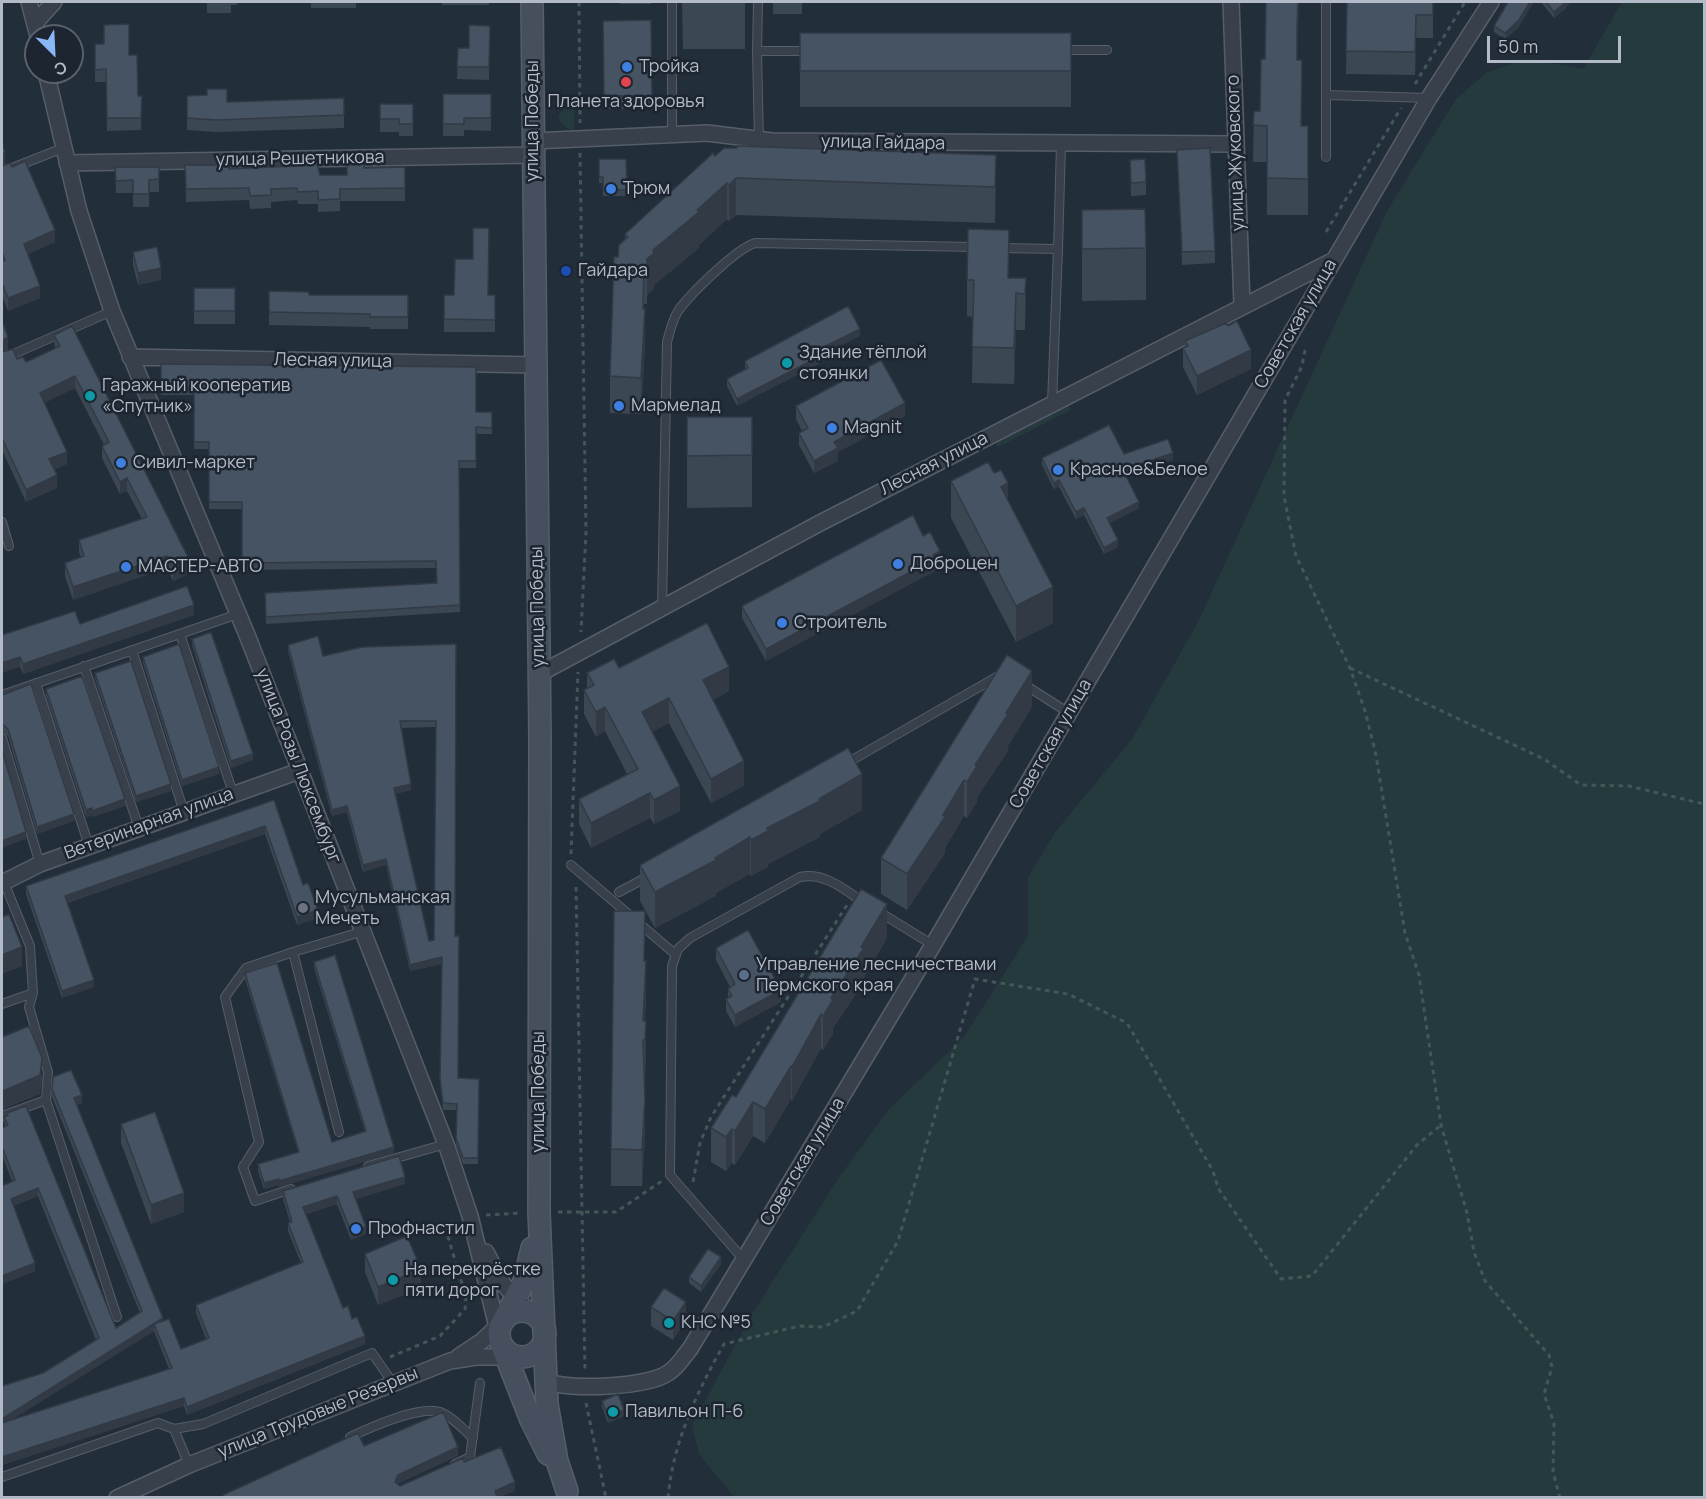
<!DOCTYPE html>
<html>
<head>
<meta charset="utf-8">
<style>
	body { margin:0 }
	#map { position:relative; width:1706px; height:1499px; overflow:hidden; background:#232e3b; font-family:Manrope,sans-serif }
	canvas { display:block }
	.frame { position:absolute; inset:0; border:3px solid #b2bbc7; pointer-events:none }
	.north { position:absolute; left:24px; top:24px; width:60px; height:60px; box-sizing:border-box; background:#1c2530; border:2px solid #58616c; border-radius:50%; rotate:156deg; font-size:16px; font-weight:700; line-height:24px; text-align:center; color:#b2bbc7 }
	.north::after { content:''; display:block; margin:auto; width:21px; height:27px; background:#89b6f5; clip-path:polygon(50% 0,100% 100%,50% 72%,0 100%) }
	.scale { position:absolute; left:1487px; top:36px; width:134px; height:27px; box-sizing:border-box; border:3px solid #b2bbc7; border-top:0; padding-left:8px; font-size:18px; line-height:21px; white-space:nowrap; color:#b2bbc7; -webkit-text-stroke:4px #1c2530; paint-order:stroke }
</style>
</head>
<body>
<div id="map">
<canvas width="1706" height="1499"></canvas>
<div class="frame"></div>
<div class="north">С</div>
<div class="scale">50 m</div>
</div>
<script>
const g = document.querySelector('canvas').getContext('2d');
g.lineJoin = 'round';
function fillPath(path, color) { g.fillStyle = color; g.fill(path, 'evenodd'); }
function trace(path, color, width, dash) { g.strokeStyle = color; g.lineWidth = width; g.lineCap = dash ? 'butt' : 'round'; g.setLineDash(dash || []); g.stroke(path); }
function label(font, color, halo, rows, align = 'center') {
  g.font = font + ' Manrope,sans-serif'; g.lineWidth = 5; g.setLineDash([]); g.textBaseline = 'middle'; g.strokeStyle = halo; g.fillStyle = color; for (const [text, x, y, turn = 0] of rows) {
    g.save(); g.translate(x, y); g.rotate((+turn || 0) * Math.PI / 180); g.textAlign = isNaN(turn) ? turn : align; if (halo) g.strokeText(text, 0, 0); g.fillText(text, 0, 0); g.restore();
  }
}
fillPath(new Path2D(`
	M1622 2H1704V1497H734L699 1454 692 1425 752 1314 838 1179 888 1110 964 1037 1028 936V877L1056 831 1132 739 1198 622 1387 211 1456 99 1486 73 1527 59 1583 69Z
	M570 101 574 109V128L571 131 560 122 558 116Z
	M1068 404 1071 410 998 447 995 441Z`), '#253a3c');
const lane = new Path2D(`
	M672 2V135
	M1063 50H1107
	M757 51 758 2
	M1327 95 1429 98
	M759 140 757 51H808
	M1326 157V2
	M2 172 63 148
	M1000 248 1058 249 1052 403
	M1058 249 1061 145
	M2 359 112 311
	M2 522 9 546
	M662 608 667 342C670 331 672 321 678 311 691 293 736 249 755 243L976 247
	M180 634 233 793
	M132 650 184 812
	M84 666 139 828
	M36 683 89 846
	M1025 685 1069 713
	M2 695 238 614
	M2 738 40 864
	M847 763 1000 675
	M571 865 675 954
	M3 880 30 946 33 993 29 1007 48 1072 46 1100 117 1317
	M619 892 649 876
	M881 913 933 945
	M2 1004 33 993
	M2 1116 46 1100
	M339 1132 293 952 364 931
	M368 1166 446 1144
	M291 1189 255 1201 243 1167 259 1142 225 997 246 968 293 952
	M744 1260 670 1175 672 966 678 949 690 938 800 877C824 872 844 889 863 902
	M174 1429 203 1424 372 1353 393 1383
	M350 1437C369 1428 420 1405 440 1412 453 1417 462 1428 473 1438
	M455 1464 470 1457 480 1383
	M2 1477 158 1423 174 1429 189 1465`);
const street = new Path2D(`
	M29 2 38 36
	M1231 2 1242 305
	M35 23 54 2
	M46 72 79 211 112 311 247 635 446 1144 470 1216 499 1335
	M533 141 707 133 772 141 1234 144
	M67 163 533 155
	M130 357 536 365
	M539 674 820 523 1332 261
	M2 883 40 864 299 771
	M486 1252 503 1284 529 1312
	M458 1357 482 1341 502 1322
	M546 1381C568 1391 648 1387 668 1373 677 1368 683 1357 690 1349L933 945 1429 98 1491 2
	M117 1498 189 1465 450 1361 476 1357H526`);
const secondary = new Path2D(`
	M532 2 540 739 539 1212 547 1404 557 1461 567 1491
	M499 1334a23 23 0 1 1 46 0a23 23 0 1 1-46 0Z
	M503 1321 524 1282 532 1248
	M500 1341 531 1420 548 1454`);
trace(lane, '#555e69', 10);
trace(street, '#555e69', 18);
trace(secondary, '#555e69', 24);
trace(new Path2D(`
	M579 2 580 123
	M1415 84 1465 2
	M580 153 586 531 581 632
	M1326 232 1401 108
	M1305 350 1302 366 1285 400 1284 496 1296 556 1350 668 1365 711 1376 755 1405 933 1419 975 1441 1125 1467 1213 1474 1252 1485 1281 1549 1355 1552 1367 1544 1394 1554 1423 1553 1472 1560 1498
	M1350 668 1544 759 1581 785 1629 786 1704 804
	M571 854 578 672
	M576 887 585 1372
	M693 1182 700 1143 711 1117 847 905
	M558 1212H616L662 1181
	M486 1215 521 1213
	M390 1357 440 1336 465 1309 466 1297 446 1230 447 1225 456 1221
	M586 1403 606 1498
	M668 1498C673 1442 697 1392 724 1344L800 1326 823 1327 857 1311 898 1241 975 979 1068 994 1127 1023 1213 1171 1218 1188 1281 1279 1312 1276 1417 1145 1441 1125`), '#435759', 3, [4.5, 4.5]);
trace(lane, '#37404b', 8);
trace(street, '#37404b', 15);
trace(secondary, '#454f5e', 21);
fillPath(new Path2D(`
	M207 2H237V5H231V13H207Z
	M311 2H356V8H311Z
	M442 2H489V5H442Z
	M620 2H651V4H620Z
	M682 2H745V49H683Z
	M773 2H802V14H773Z
	M1299 2 1297 53 1302 126H1308V215H1267V162H1253L1254 111H1260L1265 59Z
	M1347 2H1433V38H1416L1415 75 1346 74Z
	M1541 2H1570L1565 9 1554 18Z
	M651 20 652 108 604 109 603 21Z
	M490 26 489 80 457 79 458 48H469Z
	M1494 26 1519 27 1505 39 1494 32Z
	M800 33H1071V107H800Z
	M95 44 129 55 138 96H142L141 130 107 131 106 82H95Z
	M443 94H491V131L464 130V136H443Z
	M187 96 227 102 344 98V128L217 132 187 130Z
	M380 104H413V136H399V132H380Z
	M2 143 5 164 12 167 55 242 28 254 40 298 8 311 2 295Z
	M1177 150 1215 251V263L1182 265Z
	M996 155 995 223 736 215 729 221 727 219 699 245V248L654 285V289L647 295V304H644L645 345 641 414 610 413V376L618 257 625 239V234L715 156Z
	M599 159H626L627 196H603V183H599Z
	M1130 160 1146 182V195L1131 196Z
	M293 161 320 175H347L364 168 405 167V201H340V211L318 212V204H298L297 200 271 202V208L250 209 249 200 186 202 185 165 229 169 293 166Z
	M115 167H159V192H149V207H133V193H116Z
	M1082 210 1146 248V300L1082 301Z
	M133 252 161 280 138 285 133 265Z
	M1008 278H1026L1025 330H1016L1014 384 972 383 973 317 967 316V280Z
	M194 288H235V324H194Z
	M269 291 309 295H408V329H370V327L269 325Z
	M444 295H495V332H444Z
	M2 321 8 350 3 352 17 359 26 362 55 349 54 335 190 573 173 581 167 568 73 600 65 576V563L81 558 79 552V540L142 519 127 491 120 494 102 458V446L104 445 75 388 44 403 67 464 54 470 57 488 26 502 2 450Z
	M860 336 828 352V359L737 406 727 386V379L745 370V361Z
	M1185 341 1251 369 1197 395 1183 367V348L1185 347Z
	M161 364 476 412H492V434H476V468H459L460 612 266 624 265 600 436 583V568L242 570V509H209V449H194V395H161Z
	M796 406 905 416 838 452V461L814 473 799 445V433L802 431 796 419Z
	M687 417H752V507L687 508Z
	M1124 454 1173 460 1126 476 1139 508 1109 523 1118 547 1104 554 1084 515 1076 519 1059 487 1054 489 1042 465V458Z
	M951 481 1008 501 1053 623 1016 642 951 518Z
	M923 536 940 563 935 566V571L766 661 742 618V606Z
	M194 615 23 674 20 667 2 635 80 624Z
	M192 639 253 760 231 768 192 645Z
	M456 644 455 936 458 1078 479 1079 478 1164H463L456 1144 457 1110H443L440 1084 442 964 410 971 386 865 363 872 347 812 332 816 288 651V645L323 656ZM436 727 434 940 429 941 395 794 411 790 402 728Z
	M143 657 219 774 182 786 143 663Z
	M619 668 729 691 713 700 744 786 711 803 669 723 652 732 680 811 654 824 650 818 591 848 579 824V799L627 774 605 731 596 737 584 714V690L587 688V673Z
	M95 673 171 791 136 802 95 679Z
	M46 689 125 806 92 817V815L86 817 46 695Z
	M2 695 74 821 37 834 8 736 3 732Z
	M1032 707 1008 746V751L977 797V802L967 818 964 816 945 848V853L907 910 881 894V858Z
	M274 800 303 885 318 918 297 925 265 834 67 903 94 987 62 998 26 894V886Z
	M862 810 820 834V837L768 864V867L751 876 750 874 716 893V896L655 928 640 901V865Z
	M887 938 864 977V982L833 1028V1034L823 1050 821 1048 792 1101 791 1099 765 1143 753 1136 735 1165 732 1163 726 1171 711 1162V1128L736 1097Z
	M716 948 781 1002 735 1027 726 1011V999L728 998V989L730 987 716 960Z
	M645 961 646 997 645 1021 646 1057 645 1076H644L645 1136 642 1186H611V1149Z
	M314 962 394 1153 279 1187V1185L264 1189 258 1171V1164L298 1152 245 979V973L332 1142 365 1132 314 968Z
	M2 1037 42 1076 40 1094 3 1109 2 1105Z
	M52 1089 82 1103 77 1105 163 1321 181 1349 206 1339 196 1313V1305L301 1263 288 1231V1223L290 1222 283 1199V1191L405 1184 356 1199 366 1234 351 1240 337 1204 306 1214 343 1308 352 1319 365 1344 187 1415 184 1406 2 1465V1386L43 1373 96 1340 38 1196 13 1206 35 1271 2 1284 12 1181 2 1155V1128L5 1126 4 1117 7 1115V1113L116 1328 140 1313 52 1097ZM154 1331 169 1369 11 1420Z
	M121 1124 184 1212 151 1224 121 1143Z
	M365 1254 421 1288 378 1305 365 1272Z
	M721 1264 701 1292 689 1283V1277Z
	M651 1307 686 1320 673 1340 651 1326Z
	M602 1401 624 1416 608 1423 602 1407Z`), '#3c4754');
fillPath(new Path2D(`
	M1298 2H1299L1297 65V28Z
	M1530 2H1534L1519 27 1505 39V33Z
	M1566 2H1570L1565 9 1554 18V12Z
	M5 152V164L2 166V154Z
	M996 155V191L995 223V187Z
	M736 178V215L729 221V185Z
	M727 183V219L699 245V248L654 285V289L647 295V304V259L653 250Z
	M55 230V242L24 256V244Z
	M161 268V280L138 285V273Z
	M40 286V298L8 311V298Z
	M1016 293V330L1014 384V348Z
	M645 309V345L641 414V378Z
	M860 329V336L828 352V359L737 406V399L826 346Z
	M8 337V350L2 353V341Z
	M1251 350V369L1197 395V376Z
	M75 376V388L40 405V393Z
	M905 403V416L838 452V461L814 473V461L834 442Z
	M67 452V464L49 472V459Z
	M1173 453V460L1123 477V470Z
	M57 475V488L26 502V490Z
	M127 478V491L120 494V482Z
	M1059 480V487L1054 489V483Z
	M1008 483V519L1001 487Z
	M1139 502V508L1107 525V518Z
	M1084 508V515L1076 519V512Z
	M1118 540V547L1104 554V548Z
	M940 551V563L935 566V571L766 661V649Z
	M167 556V568L73 600V587Z
	M190 561V573L173 581V569Z
	M1053 587V623L1016 642V606Z
	M194 605V615L23 674V664Z
	M20 657V667L2 673V663Z
	M729 667V691L703 705V680Z
	M1032 671V707L1008 746V751L977 797V802L967 818V782L975 765Z
	M669 698V723L642 737V712Z
	M605 707V731L596 737V712Z
	M253 754V760L231 768V761Z
	M744 761V786L711 803V779Z
	M219 767V774L182 786V780Z
	M862 774V810L820 834V837L768 864V867L751 876V840L767 828Z
	M964 780V816L945 848V853L907 910V874Z
	M171 784V791L136 802V796Z
	M411 784V790L394 794V788Z
	M680 786V811L654 824V800Z
	M650 793V818L591 848V823Z
	M125 799V806L92 817V811Z
	M347 806V812L332 816V810Z
	M92 808V815L86 817V810Z
	M74 814V821L37 834V827Z
	M265 826V834L65 903V896Z
	M26 832V839L2 848V841Z
	M750 837V874L716 893V896L655 928V892Z
	M386 859V865L363 872V865Z
	M887 904V938L864 977V982L833 1028V1034L823 1050V1016L831 998Z
	M318 910V918L297 925V917Z
	M22 947V966L2 974V955Z
	M442 957V964L410 971V965Z
	M646 961V997L644 1040 643 1021Z
	M94 980V987L62 998V991Z
	M781 990V1002L735 1027V1015Z
	M821 1014V1048L792 1101V1067Z
	M646 1021V1057L645 1076V1040Z
	M42 1058 40 1094 3 1109V1091Z
	M791 1066V1099L765 1143V1109Z
	M82 1095V1103L74 1106V1098Z
	M645 1099V1136L642 1186V1150Z
	M753 1102V1136L735 1165V1131Z
	M732 1129V1163L726 1171V1137Z
	M394 1147V1153L279 1187V1181Z
	M405 1177V1184L353 1200V1192Z
	M279 1179V1185L264 1189V1183Z
	M38 1188V1196L11 1207V1199Z
	M184 1193V1212L151 1224V1205Z
	M337 1196V1204L303 1214V1207Z
	M366 1227V1234L351 1240V1232Z
	M721 1257V1264L701 1292V1286Z
	M35 1263V1271L2 1284V1276Z
	M421 1269V1288L378 1305V1287Z
	M686 1302V1320L673 1340V1321Z
	M163 1318V1326L154 1324V1331L2 1426V1419Z
	M365 1336V1344L187 1415V1407Z
	M184 1398V1406L2 1465V1457Z
	M624 1410V1416L608 1423V1416Z
	M458 1447V1456L398 1484 395 1491V1482L398 1475Z
	M515 1482V1491L500 1497H495V1491Z`), '#313a45');
const building = new Path2D(`
	M1266 2H1298L1297 28V60H1302L1301 126H1308V179L1267 178V126L1253 125 1254 111H1260L1261 59H1265Z
	M1347 2H1433V15H1416L1415 52 1346 51Z
	M1508 2H1530L1519 20 1505 33 1494 26Z
	M1546 2H1566L1554 12Z
	M651 20 652 96H604L603 21Z
	M129 24V55H137L138 96H142L141 118H107L106 69 95 70V44H104V25Z
	M469 25 490 26 489 67H457L458 48H469Z
	M800 33H1071V71H800Z
	M207 89H227V102L344 98V115L217 120 187 118V96L207 95Z
	M443 94H491V118H464V124H443Z
	M380 104H413V124H399V119H380Z
	M2 143 5 152 2 154Z
	M737 146 996 155 995 187 736 178 729 185 727 183 697 210 699 212 653 250 654 253 647 259V268H644L643 309H645L641 378 610 376 614 257H618L619 245 628 237 625 234 713 153 715 156 724 148H737Z
	M1210 148 1215 251 1182 252 1177 150Z
	M347 158H364V168L405 167V188L340 189V199L318 200V191L298 192 297 188 271 189V195L250 196 249 188 186 189 185 165H229V169L293 166V161L316 160 320 175H347Z
	M599 159H626L627 190H603V177H599Z
	M1145 159 1146 182 1131 183 1130 160Z
	M25 161 55 230 24 244 40 286 8 298 2 283V261L5 260 2 253V166L10 163 12 167Z
	M115 167H159V179L149 180V194H133V180L116 181Z
	M1145 209 1146 248 1082 249V210Z
	M473 228H489L488 295H495V320L444 319V295H454L455 259H473Z
	M968 229 1009 230 1008 278H1026L1025 294 1016 293 1014 348 972 347 974 280H967Z
	M157 247 161 268 138 273 133 252Z
	M194 288H235V311H194Z
	M269 291 309 292V295H408V317H370V314L269 312Z
	M848 306 860 329 826 346 828 352 737 399 727 379 748 368 745 361Z
	M2 321 8 337 2 341Z
	M1237 321 1251 350 1197 376 1183 348 1188 346 1185 341 1226 323 1228 326Z
	M72 326 190 561 173 569 167 556 73 587 65 563 84 556 79 540 147 517 127 478 120 482 102 446 109 442 75 376 40 393 67 452 49 459 57 475 26 490 2 438V352L13 349 17 359 23 357 26 362 60 346 54 335Z
	M881 360 905 403 834 442 838 448 814 461 799 433 808 428 796 406Z
	M161 364 476 367V412H492V428L476 427V461H459L460 605 266 617 265 593 437 583 436 561 242 563V502H209V442H194V388H161Z
	M687 417H752V455L687 456Z
	M1109 425 1124 454 1168 439 1173 453 1123 470 1139 502 1107 518 1118 540 1104 548 1084 508 1076 512 1059 480 1054 483 1042 458Z
	M988 462 994 473 1001 470 1008 483 1001 487 1053 587 1016 606 951 481Z
	M913 515 923 536 930 532 940 551 933 555 935 559 766 649 742 606Z
	M187 586 194 605 23 664 20 657 2 663V635L75 611 80 624Z
	M707 623 729 667 703 680 744 761 711 779 669 698 642 712 680 786 654 800 650 793 591 823 579 799 638 769 605 707 596 712 584 690 594 685 587 673 614 659 619 668Z
	M211 632 253 754 231 761 192 639Z
	M318 636 323 656 362 647 456 644 455 936H459L458 1078 479 1079 478 1158H463L456 1138 457 1104 443 1103 440 1078 442 957 410 965 386 859 363 865 347 806 332 810 288 645ZM400 721H436L434 940 429 941 394 788 411 784Z
	M179 644 219 767 182 780 143 657Z
	M1007 655 1032 671 1006 713 1008 714 975 765 977 766 967 782 964 780 943 815 945 817 907 874 881 858Z
	M131 661 171 784 136 796 95 673Z
	M82 676 125 799 92 811V808L86 810 46 689Z
	M31 684 74 814 37 827 8 729 3 725 2 726V695Z
	M848 748 862 774 819 799 820 801 767 828 768 831 751 840 750 837 715 858 716 860 655 892 640 865Z
	M2 750 26 832 2 841Z
	M274 800 303 885 308 883 318 910 297 917 265 826 65 896 94 980 62 991 26 886Z
	M861 889 887 904 861 947 864 948 831 998 833 1000 823 1016 821 1014 792 1067 791 1066 765 1109 753 1102 735 1131 732 1129 726 1137 711 1128 732 1095 736 1097Z
	M614 911H645L644 961H646L643 1021H646L645 1040H643L645 1099 642 1150 611 1149Z
	M9 914 22 947 2 955V917Z
	M748 930 781 990 735 1015 726 999 732 996 728 989 735 984 716 948Z
	M335 955 394 1147 279 1181V1179L264 1183 258 1164 299 1152 245 973 277 963 332 1142 366 1131 314 962Z
	M29 1026 42 1058 40 1075 3 1091 2 1087V1037Z
	M71 1070 82 1095 74 1098 163 1318 2 1419V1386L43 1373 99 1338 38 1188 11 1199 35 1263 2 1276V1186L15 1180 2 1147V1128L8 1125 4 1117 8 1115 7 1113 26 1106 116 1328 142 1311 52 1089 53 1077Z
	M155 1112 184 1193 151 1205 121 1124Z
	M399 1156 405 1177 353 1192 366 1227 351 1232 337 1196 303 1207 343 1308 348 1306 352 1319 357 1317 365 1336 187 1407 184 1398 2 1457V1423L172 1368 154 1324 169 1319 181 1349 209 1338 196 1305 303 1262 288 1223 292 1222 283 1191Z
	M407 1236 421 1269 378 1287 365 1254Z
	M708 1249 721 1257 701 1286 689 1277Z
	M664 1288 686 1302 673 1321 651 1307Z
	M618 1394 624 1410 608 1416 602 1401Z
	M443 1412 458 1447 398 1475 395 1482 400 1486 463 1458 464 1462 501 1447 515 1482 495 1491 497 1497H224L223 1495 358 1433 364 1446Z`);
fillPath(building, '#465362');
trace(building, '#313a45', 1.5);
for (const [x, y, r, color] of [
	[627,67,6,"#3f7fe0"],
	[626,82,6,"#e0444e"],
	[611,189,6,"#3f7fe0"],
	[566,271,6,"#1a4fb4"],
	[787,363,6,"#0f9aa8"],
	[90,396,6,"#0f9aa8"],
	[619,406,6,"#3f7fe0"],
	[832,428,6,"#3f7fe0"],
	[121,463,6,"#3f7fe0"],
	[1058,470,6,"#3f7fe0"],
	[898,564,6,"#3f7fe0"],
	[126,567,6,"#3f7fe0"],
	[782,623,6,"#3f7fe0"],
	[303,908,6,"#6b7280"],
	[744,975,6,"#5c6f8a"],
	[356,1229,6,"#3f7fe0"],
	[393,1280,6,"#0f9aa8"],
	[669,1323,6,"#0f9aa8"],
	[613,1412,6,"#0f9aa8"]
]) { const dot = new Path2D(); dot.arc(x, y, r, 0, 2 * Math.PI); g.fillStyle = color; g.fill(dot); trace(dot, '#1c2530', 2); }
label('18px', '#b2bbc7', '#1c2530', [
	["Тройка",639,67],
	["Планета здоровья",626,102,"center"],
	["Трюм",623,189],
	["Гайдара",578,271],
	["Здание тёплой",799,353],
	["стоянки",799,374],
	["Гаражный кооператив",102,386],
	["«Спутник»",102,407],
	["Мармелад",631,406],
	["Magnit",844,428],
	["Сивил-маркет",133,463],
	["Красное&Белое",1070,470],
	["Доброцен",910,564],
	["МАСТЕР-АВТО",138,567],
	["Строитель",794,623],
	["Мусульманская",315,898],
	["Мечеть",315,919],
	["Управление лесничествами",756,965],
	["Пермского края",756,986],
	["Профнастил",368,1229],
	["На перекрёстке",405,1270],
	["пяти дорог",405,1291],
	["КНС №5",681,1323],
	["Павильон П-6",625,1412]
], 'left');
label('18px', '#b2bbc7', '#1c2530', [
	["улица Победы",533,121,-90],
	["улица Гайдара",883,143,1],
	["улица Жуковского",1236,153,-92],
	["улица Решетникова",300,159,-1],
	["Советская улица",1296,324,-60],
	["Лесная улица",333,361,1],
	["Лесная улица",934,464,-27],
	["улица Победы",538,607,-91],
	["Советская улица",1051,744,-60],
	["улица Розы Люксембург",298,766,69],
	["Ветеринарная улица",149,824,-20],
	["улица Победы",539,1092,-90],
	["Советская улица",803,1162,-59],
	["улица Трудовые Резервы",318,1413,-22]
]);
</script>
</body>
</html>
